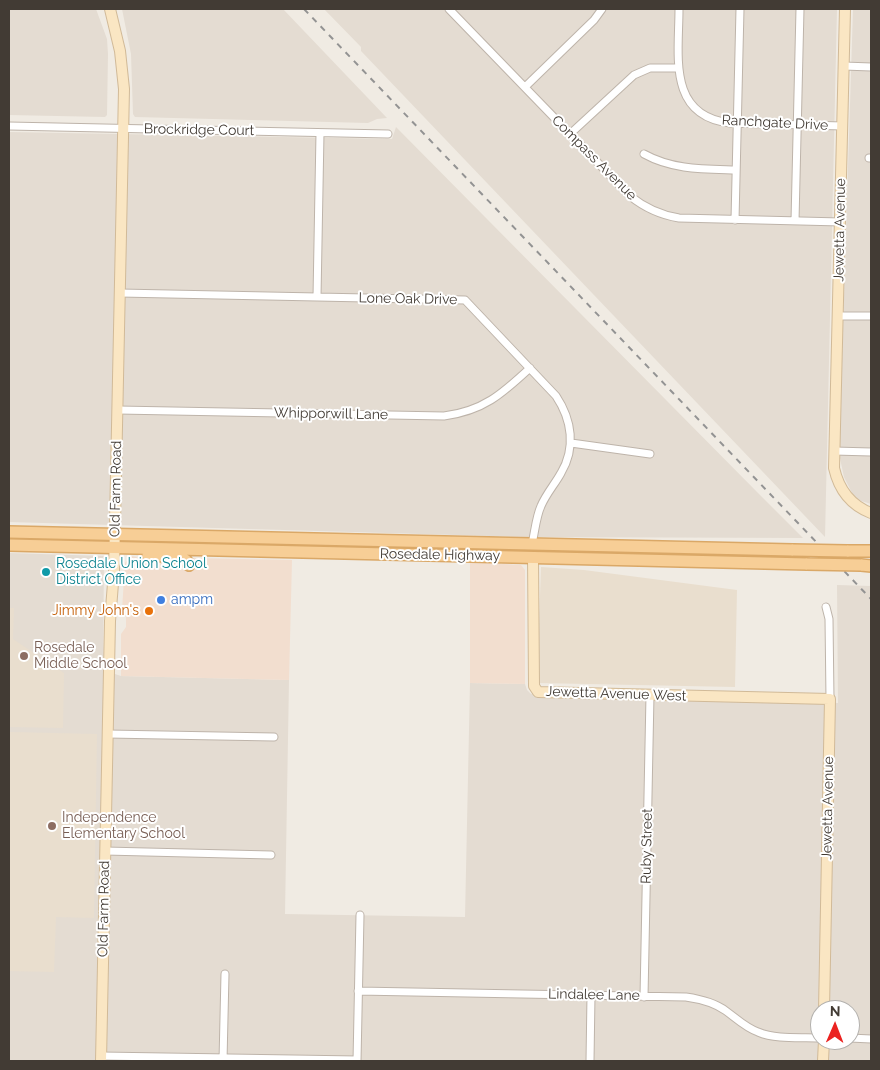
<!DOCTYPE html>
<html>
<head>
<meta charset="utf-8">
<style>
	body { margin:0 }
	#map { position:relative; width:880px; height:1070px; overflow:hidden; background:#f0ebe3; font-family:Raleway,sans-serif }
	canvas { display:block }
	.frame { position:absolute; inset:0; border:10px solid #423b34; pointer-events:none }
	.north { position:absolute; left:810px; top:1000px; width:50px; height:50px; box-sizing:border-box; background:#fff; border:1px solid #b3b1ae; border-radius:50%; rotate:1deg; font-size:14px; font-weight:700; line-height:20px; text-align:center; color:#423b34 }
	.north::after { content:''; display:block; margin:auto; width:18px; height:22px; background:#eb2220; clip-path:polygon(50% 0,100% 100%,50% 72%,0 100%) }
</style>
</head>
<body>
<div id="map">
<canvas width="880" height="1070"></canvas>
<div class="frame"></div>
<div class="north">N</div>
</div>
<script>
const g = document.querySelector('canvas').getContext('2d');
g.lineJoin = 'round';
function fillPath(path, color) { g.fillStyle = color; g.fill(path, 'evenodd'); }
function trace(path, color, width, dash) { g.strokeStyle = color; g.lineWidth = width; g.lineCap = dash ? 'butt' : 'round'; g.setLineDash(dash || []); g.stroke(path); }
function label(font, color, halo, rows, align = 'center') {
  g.font = font + ' Raleway,sans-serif'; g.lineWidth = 4; g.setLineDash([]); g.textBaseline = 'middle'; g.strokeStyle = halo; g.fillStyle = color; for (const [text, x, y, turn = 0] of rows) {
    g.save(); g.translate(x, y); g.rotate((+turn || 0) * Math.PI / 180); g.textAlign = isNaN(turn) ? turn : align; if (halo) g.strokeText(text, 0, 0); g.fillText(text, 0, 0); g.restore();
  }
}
fillPath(new Path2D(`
	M9 9H96L107 39 108 54 107 115 105 117 9 115Z
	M122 9H283L387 118 377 119 368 123 135 117 133 114 131 54Z
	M324 9H837L825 537 361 51V47Z
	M853 9H871V504L855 499 844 477 839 454Z
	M396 127 759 494 803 538 524 537 9 522V132L392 139Z
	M9 553 104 556 103 670 121 676 289 680 285 914 465 917 470 683 525 684 527 690 531 694 838 703 837 585 871 586V1061H9ZM820 1010H850V1040H820Z`), '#e4dcd2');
fillPath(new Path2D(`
	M131 556 151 560 178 561 192 558 292 560 289 680 121 676V634L126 627V617L122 610 125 563Z
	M470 562 521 565 525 570V684L470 683Z`), '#f2decf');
fillPath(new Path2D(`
	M541 567 584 570 737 590 735 687 537 683Z
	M9 608H14L13 639 64 673 63 728 9 727Z
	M9 732 97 734 94 918 56 917 54 972 9 971Z`), '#e9dece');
const street = new Path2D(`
	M449 9 630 196C645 208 660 215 679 218L841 222
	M679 9C679 55 667 116 730 123L843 126
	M844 66 871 67
	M525 87 594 20 602 9
	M9 126 388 134
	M570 134 634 75 650 68H678
	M644 154C673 170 704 169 736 170
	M869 158H871
	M735 220 740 9
	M795 221 800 9
	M120 293 465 300 556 396C572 420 576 448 561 473 555 484 546 494 541 506 536 517 535 531 532 544
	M317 297 320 133
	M838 316H871
	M118 410 444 416C483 411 502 394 530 368
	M571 443 650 454
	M834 451 871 452
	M826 607 829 619 830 699
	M108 734 274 737
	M105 851 271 855
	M358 991 686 997C700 999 714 1002 726 1011 737 1019 746 1028 758 1032 777 1040 800 1037 820 1038
	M644 997 650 695
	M850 1038 871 1039
	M101 1056 357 1060
	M223 1061 225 974
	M357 1061 360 915
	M590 1061 591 995`);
const secondary = new Path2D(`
	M845 9 834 468C839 490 850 505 871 513
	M533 557 534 686 538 692 830 699 824 1010
	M101 1061 110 621 114 571 124 89 120 51 110 9
	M823 1061 824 1040`);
const primary = new Path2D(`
	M9 532 793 550
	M9 545 807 564
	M847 551H871
	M148 555C160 558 183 551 189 565
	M861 565 871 566`);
trace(street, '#beb4aa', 9);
trace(secondary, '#d1ba98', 12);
trace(primary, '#daa867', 14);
trace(street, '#fff', 7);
trace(secondary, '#fae6c3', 10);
trace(primary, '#f7ce96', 11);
trace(new Path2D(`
	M304 9 871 599`), '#939393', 2, [6, 6]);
const primaryBridge = new Path2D(`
	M793 550 847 551
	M807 564 861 565`);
trace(primaryBridge, '#daa867', 14, []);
trace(primaryBridge, '#f7ce96', 11);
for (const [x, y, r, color] of [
	[46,572,5,"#0f9aa8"],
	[161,600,5,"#3f7fe0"],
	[149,611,5,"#e8710a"],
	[24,656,5,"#8d6e63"],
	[52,826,5,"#8d6e63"]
]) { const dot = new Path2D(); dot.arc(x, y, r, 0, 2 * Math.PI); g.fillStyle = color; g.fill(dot); trace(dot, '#fff', 2); }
label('14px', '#423b34', '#fff', [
	["Ranchgate Drive",775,123,3],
	["Brockridge Court",199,130,1],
	["Compass Avenue",594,158,45],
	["Jewetta Avenue",840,230,-89],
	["Lone Oak Drive",408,299,1],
	["Whipporwill Lane",331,414,1],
	["Old Farm Road",116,489,-89],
	["Rosedale Highway",440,555,1],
	["Jewetta Avenue West",616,694,2],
	["Jewetta Avenue",828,808,-89],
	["Ruby Street",647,846,-89],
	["Old Farm Road",104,909,-89],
	["Lindalee Lane",594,995,1]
]);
label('14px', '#0d838f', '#fff', [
	["Rosedale Union School",56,564],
	["District Office",56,580]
], 'left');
label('14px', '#366cbe', '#fff', [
	["ampm",171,600]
], 'left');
label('14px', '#c56008', '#fff', [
	["Jimmy John's",139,611]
], 'right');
label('14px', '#785e54', '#fff', [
	["Rosedale",34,648],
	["Middle School",34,664],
	["Independence",62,818],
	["Elementary School",62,834]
], 'left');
</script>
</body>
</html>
